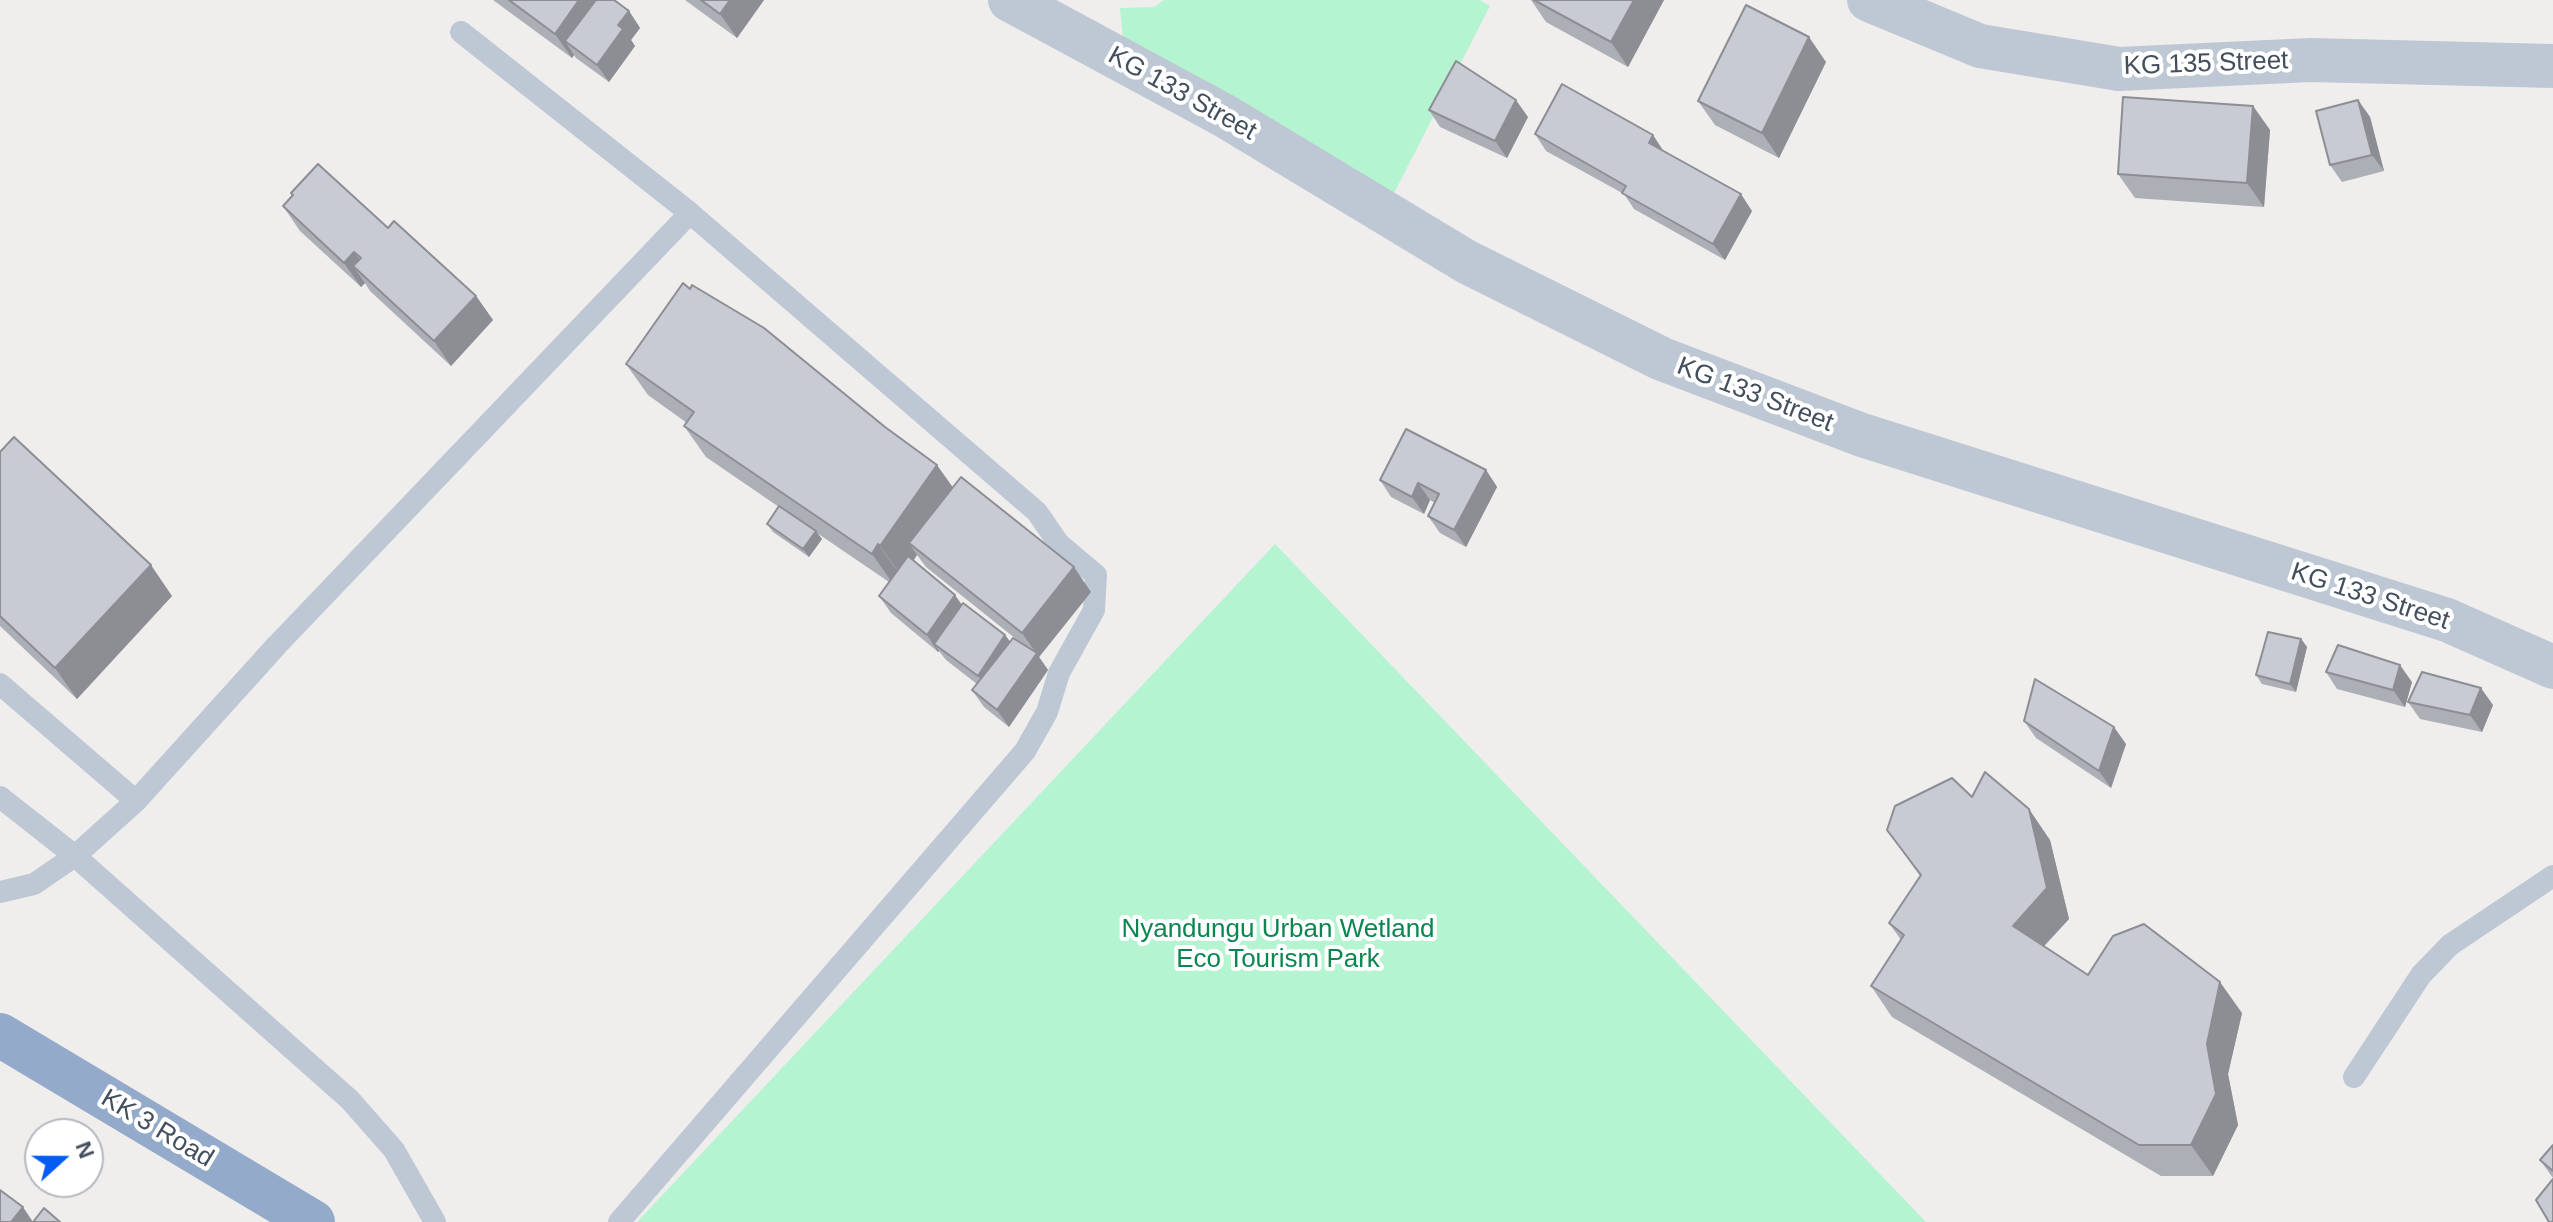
<!DOCTYPE html>
<html>
<head>
<meta charset="utf-8">
<style>
	body { margin:0 }
	#map { position:relative; width:2553px; height:1222px; overflow:hidden; background:#f0eded; font-family:Arial,sans-serif }
	canvas { display:block }
	.north { position:absolute; left:24px; top:1118px; width:80px; height:80px; box-sizing:border-box; background:#fff; border:2px solid #b4b9be; border-radius:50%; rotate:69deg; font-size:22px; font-weight:700; line-height:32px; text-align:center; color:#434f5d }
	.north::after { content:''; display:block; margin:auto; width:28px; height:36px; background:#035cf4; clip-path:polygon(50% 0,100% 100%,50% 72%,0 100%) }
</style>
</head>
<body>
<div id="map">
<canvas width="2553" height="1222"></canvas>
<div class="north">N</div>
</div>
<script>
const g = document.querySelector('canvas').getContext('2d');
g.lineJoin = 'round';
function fillPath(path, color) { g.fillStyle = color; g.fill(path, 'evenodd'); }
function trace(path, color, width, dash) { g.strokeStyle = color; g.lineWidth = width; g.lineCap = dash ? 'butt' : 'round'; g.setLineDash(dash || []); g.stroke(path); }
function label(font, color, halo, rows, align = 'center') {
  g.font = font + ' Arial,sans-serif'; g.lineWidth = 8; g.setLineDash([]); g.textBaseline = 'middle'; g.strokeStyle = halo; g.fillStyle = color; for (const [text, x, y, turn = 0] of rows) {
    g.save(); g.translate(x, y); g.rotate((+turn || 0) * Math.PI / 180); g.textAlign = isNaN(turn) ? turn : align; if (halo) g.strokeText(text, 0, 0); g.fillText(text, 0, 0); g.restore();
  }
}
fillPath(new Path2D(`
	M1164 0H1480L1490 6 1392 197 1124 51 1120 8 1154 7Z
	M1275 544 1926 1222H637Z`), '#b5f4d1');
trace(new Path2D(`
	M461 32 690 213 1037 512 1059 544 1096 575 1094 610 1059 673 1047 712 1025 751 619 1222
	M0 684 136 801
	M0 797 75 856 34 884 0 892
	M2354 1077 2421 975 2450 945 2553 876
	M435 1222 394 1150 350 1100 75 856 136 801 277 645 690 213`), '#bec8d4', 22);
trace(new Path2D(`
	M1010 0 1225 116 1467 262 1662 359 1862 435 2447 620 2553 667
	M1869 0 1980 46 2119 69 2311 60 2553 66`), '#bec8d4', 44);
trace(new Path2D(`
	M0 1035 313 1222`), '#94aaca', 44);
fillPath(new Path2D(`
	M493 0H614L629 11 640 28 631 40 635 46 609 82 576 58 574 55 572 58Z
	M685 0H764L737 38Z
	M1531 0H1664L1628 67 1546 22Z
	M1826 62 1779 158 1715 125 1698 101Z
	M2358 100 2370 117 2384 171 2342 182 2330 165Z
	M2253 106 2270 130 2264 207 2135 198 2118 174Z
	M1429 110 1528 117 1507 158 1440 127Z
	M1535 134 1653 135 1664 152 1752 211 1725 260 1634 209 1624 194 1546 151Z
	M283 206 388 228 476 296 493 320 451 366 370 291 365 283 361 287 300 231Z
	M626 364 953 487 1091 592 1039 657 1048 670 1009 727 984 707 972 690 977 684 946 660 939 651 938 652 891 613 879 596 889 582 817 533 822 539 809 557 773 532 767 524 779 507 706 457 684 426 687 423 648 395ZM917 555 926 567 1021 643 1010 642 1005 635 962 605 913 561Z
	M0 452 172 596 77 699 0 626Z
	M1486 470 1497 487 1466 547 1440 533 1428 516 1435 503 1430 500 1424 514 1391 497 1380 480Z
	M2301 639 2307 647 2296 692 2262 684 2256 675Z
	M2326 672 2412 682 2405 707 2337 689Z
	M2408 702 2493 705 2482 732 2420 719Z
	M2024 721 2126 744 2111 788 2036 738Z
	M1972 797 2050 840 2069 919 2044 946 2088 975 2242 1013 2228 1074 2238 1125 2213 1176H2161L1892 1017 1871 986 1901 940 1889 923 1920 876 1887 830Z
	M2553 1145V1178L2540 1160Z`), '#acafb6');
fillPath(new Path2D(`
	M579 0H614L565 41 574 55 572 58 555 34Z
	M730 0H764L737 38 720 14Z
	M1634 0H1664L1628 67 1611 42Z
	M629 11 640 28 631 40 635 46 609 82 597 65 618 25Z
	M1809 37 1826 62 1779 158 1762 133Z
	M1516 100 1528 117 1507 158 1495 141Z
	M2358 100 2370 117 2384 171 2372 155Z
	M2253 106 2270 130 2264 207 2247 183Z
	M1653 135 1664 152 1649 143Z
	M1741 194 1752 211 1725 260 1713 244Z
	M354 252 371 276 353 266 365 283 361 287 344 263Z
	M476 296 493 320 451 366 434 341Z
	M937 465 959 496 909 543 917 555 902 577 880 546Z
	M1486 470 1497 487 1466 547 1454 530Z
	M1418 483 1430 500 1424 514 1412 497Z
	M816 531 822 539 809 557 803 549Z
	M878 544 900 575 894 585 872 554Z
	M151 565 172 596 77 699 55 668Z
	M1074 567 1091 592 1039 657 1048 670 1009 727 997 710 1036 653 1022 633Z
	M955 595 967 612 934 644 939 651 938 652 927 635Z
	M1005 635 1017 651 990 693 978 676Z
	M2301 639 2307 647 2296 692 2290 684Z
	M2400 665 2412 682 2405 707 2393 690Z
	M2481 688 2493 705 2482 732 2470 715Z
	M2114 727 2126 744 2111 788 2099 771Z
	M2029 809 2050 840 2069 919 2034 957 2013 926Z
	M2220 982 2242 1013 2228 1074 2238 1125 2213 1176 2191 1145 2207 1044Z
	M23 1207 33 1222H11Z`), '#8c8e94');
const building = new Path2D(`
	M509 0H579L555 34Z
	M596 0H614L629 11 618 25 623 29 597 65 565 41Z
	M701 0H730L720 14Z
	M1534 0H1634L1611 42Z
	M1746 5 1809 37 1762 133 1698 101Z
	M1456 61 1516 100 1495 141 1429 110Z
	M1562 84 1653 135 1649 143 1741 194 1713 244 1622 193 1626 186 1535 134Z
	M2123 97 2253 106 2247 183 2118 174Z
	M2358 100 2372 155 2330 165 2316 111Z
	M318 164 388 228 394 221 476 296 434 341 353 266 361 258 354 252 344 263 283 206 293 195 291 193Z
	M683 283 690 289 692 285 764 328 885 427 937 465 880 546 878 544 872 554 684 426 694 412 626 364Z
	M1406 429 1486 470 1454 530 1428 516 1439 494 1418 483 1412 497 1380 480Z
	M14 437 151 565 55 668 0 616V452Z
	M961 477 1074 567 1022 633 909 543Z
	M779 506 816 531 803 549 767 524Z
	M908 556 955 595 927 635 879 596Z
	M963 603 1005 635 978 676 934 644Z
	M2268 632 2301 639 2290 684 2256 675Z
	M1013 638 1037 653 997 710 972 690Z
	M2338 645 2400 665 2393 690 2326 672Z
	M2422 672 2481 688 2470 715 2408 702Z
	M2035 679 2114 727 2099 771 2024 721Z
	M1985 772 2029 809 2047 888 2013 926 2088 975 2113 936 2144 924 2220 982 2207 1044 2216 1094 2191 1145H2139L1871 986 1904 935 1889 923 1921 875 1887 830 1895 806 1952 778 1972 797Z
	M2553 1145V1171L2540 1160Z
	M2553 1179V1222H2549L2536 1200Z
	M0 1190 23 1207 11 1222H0Z
	M44 1208 60 1222H33Z`);
fillPath(building, '#c8cbd4');
trace(building, '#8c8e94', 2);
label('26px', '#434f5d', '#fff', [
	["KG 135 Street",2206,64,-2],
	["KG 133 Street",1182,94,29],
	["KG 133 Street",1755,395,21],
	["KG 133 Street",2370,597,18],
	["KK 3 Road",157,1129,31]
]);
label('26px', '#0c8651', '#fff', [
	["Nyandungu Urban Wetland",1278,930],
	["Eco Tourism Park",1278,960]
]);
</script>
</body>
</html>
